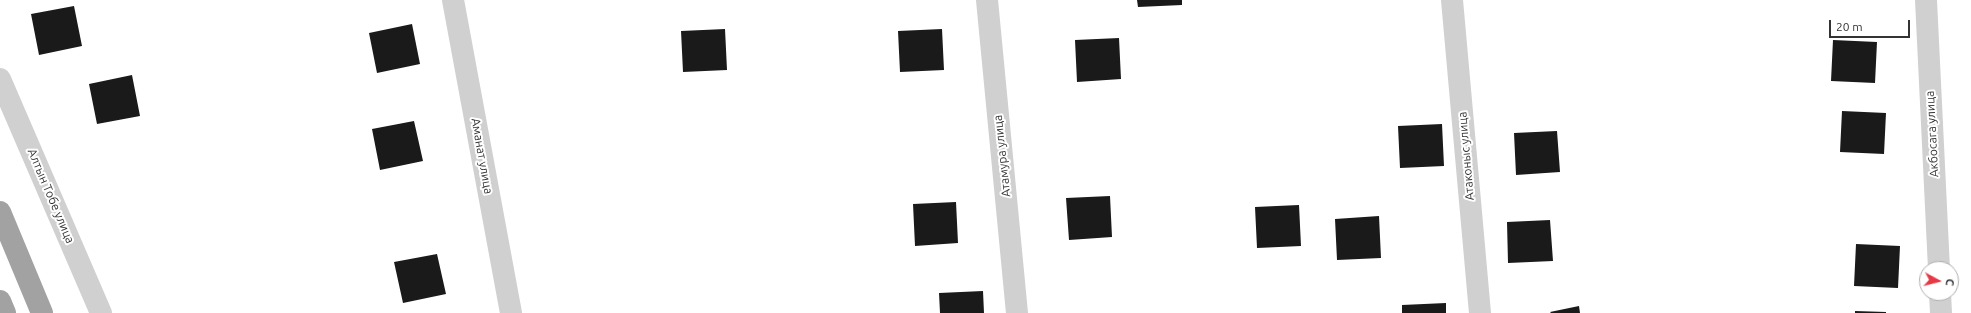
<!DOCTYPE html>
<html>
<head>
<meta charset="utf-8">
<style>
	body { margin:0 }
	#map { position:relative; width:1971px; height:313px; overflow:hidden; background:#fff; font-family:Ubuntu,sans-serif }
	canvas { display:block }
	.north { position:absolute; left:1919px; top:261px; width:40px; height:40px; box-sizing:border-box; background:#fff; border:1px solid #adadad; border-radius:50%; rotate:97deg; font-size:11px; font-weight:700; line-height:16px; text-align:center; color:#333 }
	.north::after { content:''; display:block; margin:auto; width:14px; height:18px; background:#e63946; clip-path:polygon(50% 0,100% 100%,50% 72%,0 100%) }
	.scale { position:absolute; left:1829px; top:20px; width:81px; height:18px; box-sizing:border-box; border:2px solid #333; border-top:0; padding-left:5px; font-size:12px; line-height:14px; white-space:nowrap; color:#333; -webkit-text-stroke:3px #fff; paint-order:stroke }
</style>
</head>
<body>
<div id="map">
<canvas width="1971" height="313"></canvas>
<div class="north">С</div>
<div class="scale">20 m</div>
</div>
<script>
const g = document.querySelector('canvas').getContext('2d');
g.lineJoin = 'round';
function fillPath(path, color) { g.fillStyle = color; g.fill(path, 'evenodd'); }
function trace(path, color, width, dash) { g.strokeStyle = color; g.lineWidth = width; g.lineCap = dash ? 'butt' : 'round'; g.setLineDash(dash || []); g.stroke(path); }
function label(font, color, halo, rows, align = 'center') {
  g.font = font + ' Ubuntu,sans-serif'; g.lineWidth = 4; g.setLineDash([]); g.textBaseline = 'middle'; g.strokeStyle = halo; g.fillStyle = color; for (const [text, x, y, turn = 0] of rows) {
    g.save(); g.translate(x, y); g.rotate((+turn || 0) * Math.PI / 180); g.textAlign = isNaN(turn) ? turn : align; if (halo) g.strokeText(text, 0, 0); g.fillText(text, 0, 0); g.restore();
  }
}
fillPath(new Path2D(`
	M1137 0H1182V5L1138 7Z
	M74 6 82 46 39 55 31 14Z
	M412 24 420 64 377 73 369 33Z
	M725 29 727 70 683 72 681 31Z
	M942 29 944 70 900 72 898 31Z
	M1119 38 1121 79 1077 82 1075 40Z
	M1833 40 1877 42 1875 83 1831 81Z
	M132 75 140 116 97 124 89 84Z
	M1842 111 1886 113 1884 154 1840 152Z
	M414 121 423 161 380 170 372 129Z
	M1442 124 1444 166 1400 168 1398 126Z
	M1557 131 1560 172 1516 175 1514 133Z
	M1110 196 1112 237 1069 240 1066 198Z
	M956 202 958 243 915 246 913 204Z
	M1299 205 1301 246 1257 248 1255 207Z
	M1379 216 1381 258 1337 260 1335 219Z
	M1550 220 1553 261 1508 263 1507 222Z
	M1856 244 1900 246 1898 288 1854 286Z
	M437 254 446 294 403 303 394 262Z
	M983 291 984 313H940L939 293Z
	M1446 303V313H1402V305Z
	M1579 306 1580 313H1551L1550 312Z
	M1855 311 1886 312V313H1855Z`), '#1a1a1a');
trace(new Path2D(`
	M453 0 511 313
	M987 0 1017 313
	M1452 0 1480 313
	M1926 0 1939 269
	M0 79 101 313
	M1940 293 1941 313`), '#d0d0d0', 22);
trace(new Path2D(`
	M0 212 42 313
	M0 301 5 313`), '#a2a2a2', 22);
label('12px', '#333', '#fff', [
	["Акбосага улица",1932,134,-93],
	["Аманат улица",482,156,80],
	["Атамура улица",1002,156,-96],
	["Атаконыс улица",1466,156,-95],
	["Алтын Тобе улица",51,196,67]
]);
</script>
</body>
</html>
